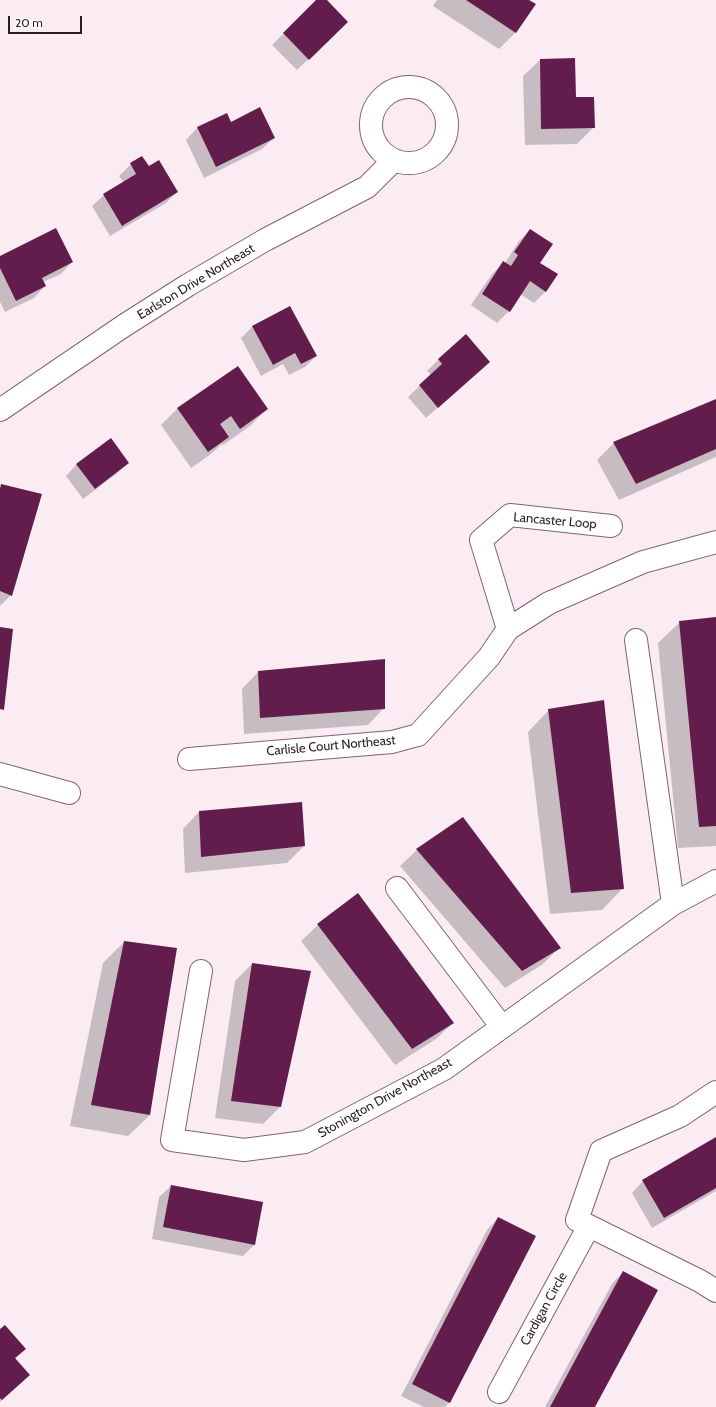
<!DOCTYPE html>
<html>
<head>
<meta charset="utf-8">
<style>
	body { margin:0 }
	#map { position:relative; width:716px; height:1407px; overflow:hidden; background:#fbecf4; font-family:Cabin,sans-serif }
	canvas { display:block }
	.scale { position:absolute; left:8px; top:16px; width:74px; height:18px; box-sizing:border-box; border:2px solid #2a1d25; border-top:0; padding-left:5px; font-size:12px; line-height:14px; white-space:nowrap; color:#2a1d25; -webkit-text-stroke:3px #fefefe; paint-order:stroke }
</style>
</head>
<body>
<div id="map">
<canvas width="716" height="1407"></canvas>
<div class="scale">20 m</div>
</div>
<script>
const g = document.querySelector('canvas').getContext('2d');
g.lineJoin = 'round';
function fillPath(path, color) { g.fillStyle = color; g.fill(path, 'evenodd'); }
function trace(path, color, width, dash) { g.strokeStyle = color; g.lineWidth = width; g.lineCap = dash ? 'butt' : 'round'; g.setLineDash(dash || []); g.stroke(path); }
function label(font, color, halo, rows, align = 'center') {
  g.font = font + ' Cabin,sans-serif'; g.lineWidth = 4; g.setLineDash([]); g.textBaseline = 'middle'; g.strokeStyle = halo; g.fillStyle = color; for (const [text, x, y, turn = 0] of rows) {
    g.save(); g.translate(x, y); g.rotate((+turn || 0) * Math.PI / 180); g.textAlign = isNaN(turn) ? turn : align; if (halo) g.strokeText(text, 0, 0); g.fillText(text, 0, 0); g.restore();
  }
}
fillPath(new Path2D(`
	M317 0H326L347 22 297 70 272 45Z
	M437 0H527L534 4 515 33 499 49 433 6Z
	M540 60 575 98 594 127 577 144 525 145 523 76Z
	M226 115 230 123 274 138 262 149 204 178 186 140 197 128Z
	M131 164 148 168 177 192 166 203 110 236 92 206 104 195 124 183 119 176Z
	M530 230 539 263 557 275 545 292 534 303 520 294 509 311 497 323 471 305 492 274 504 262 505 263 519 241Z
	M0 257 72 262 61 274 43 282 45 286 34 298 5 312 0 302Z
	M290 307 316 356 305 367 289 375 283 364 261 376 241 338 252 327Z
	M439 359 489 362 426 418 408 397 431 375 427 371Z
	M716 400V457L619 500 597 460 614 443Z
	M178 408 267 409 250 426 223 445 222 444 211 454 191 468 161 425Z
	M128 463 116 474 83 499 66 476 77 464Z
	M2 485 11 595 0 606V487Z
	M716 618V846L678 848 658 643 680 622Z
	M258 672 384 708 368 725 244 734 242 689Z
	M549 710 623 888 602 910 550 914 528 732Z
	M199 812 304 846 287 863 185 873 183 829Z
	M417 850 559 948 543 964 505 988 400 866Z
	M318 925 453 1023 436 1039 395 1065 301 941Z
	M124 942 175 949 150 1115 128 1136 70 1126 103 963Z
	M252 964 309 972 280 1107 263 1124 215 1118 235 981Z
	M716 1139V1191L652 1228 632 1193 643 1181Z
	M171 1186 254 1245 243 1256 152 1239 159 1197Z
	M498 1218 534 1237 449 1403 445 1407H424L401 1396 487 1230Z
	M623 1272 594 1407H545L612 1284Z
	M0 1330 25 1349 15 1359 29 1375 0 1402Z`), '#0003');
fillPath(new Path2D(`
	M316 0H327L348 22 309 60 283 33Z
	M466 0H529L536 4 516 33Z
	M575 58 576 97H594L595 128 541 129 540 59Z
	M260 107 275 138 216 167 197 127 227 113 231 122Z
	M142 156 149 166 159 160 178 192 122 226 103 194 136 174 130 163Z
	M56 228 73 262 42 278 46 286 16 301 0 268V256Z
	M530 229 553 244 540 263 558 274 546 292 530 281 510 312 482 294 503 261 511 266 518 255 514 252Z
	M290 306 317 356 301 364 295 353 273 365 252 326Z
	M466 334 490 362 438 408 419 385 442 364 438 359Z
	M238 366 268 409 240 429 231 416 220 424 229 437 208 452 177 408Z
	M716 399V449L636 484 613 442Z
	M111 438 129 463 95 489 76 464Z
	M1 484 42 494 12 596 0 591V489Z
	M716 617V826L699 827 679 621Z
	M0 627 13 629 4 710 0 709Z
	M385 659V709L260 718 258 671Z
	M604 700 624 889 571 893 548 709Z
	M302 802 305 846 201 857 199 811Z
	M463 817 561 948 522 971 416 849Z
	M358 893 454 1023 412 1049 317 924Z
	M124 941 177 948 150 1115 91 1105Z
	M252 963 311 971 281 1107 231 1101Z
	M716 1137V1188L664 1218 642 1180Z
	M171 1185 263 1202 255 1245 163 1227Z
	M498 1217 536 1236 450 1403 412 1384Z
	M623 1271 658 1290 595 1407H550Z
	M5 1325 26 1349 15 1358 30 1375 2 1400 0 1398V1329Z`), '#631d4d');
const minor = new Path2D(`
	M371 125a38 38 0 1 1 76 0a38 38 0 1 1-76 0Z
	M0 410 125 325 188 285 265 240 367 187 394 160
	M508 629 481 540 510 515 611 526
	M636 640 673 904
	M189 759 392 742 418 735 489 657 508 629 549 603 643 562 716 542
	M0 774 69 793
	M397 888 502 1027
	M201 971 172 1140 244 1150 305 1142 444 1069 673 904 716 881
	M716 1092 680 1116 601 1151 577 1220 700 1281 716 1291
	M499 1392 589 1226`);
trace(minor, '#826275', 24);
trace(minor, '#fff', 22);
label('13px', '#2a1d25', '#fefefe', [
	["Earlston Drive Northeast",196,282,-31],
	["Lancaster Loop",555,521,5],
	["Carlisle Court Northeast",331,746,-5],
	["Stonington Drive Northeast",385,1098,-29],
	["Cardigan Circle",544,1309,-61]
]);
</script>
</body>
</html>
